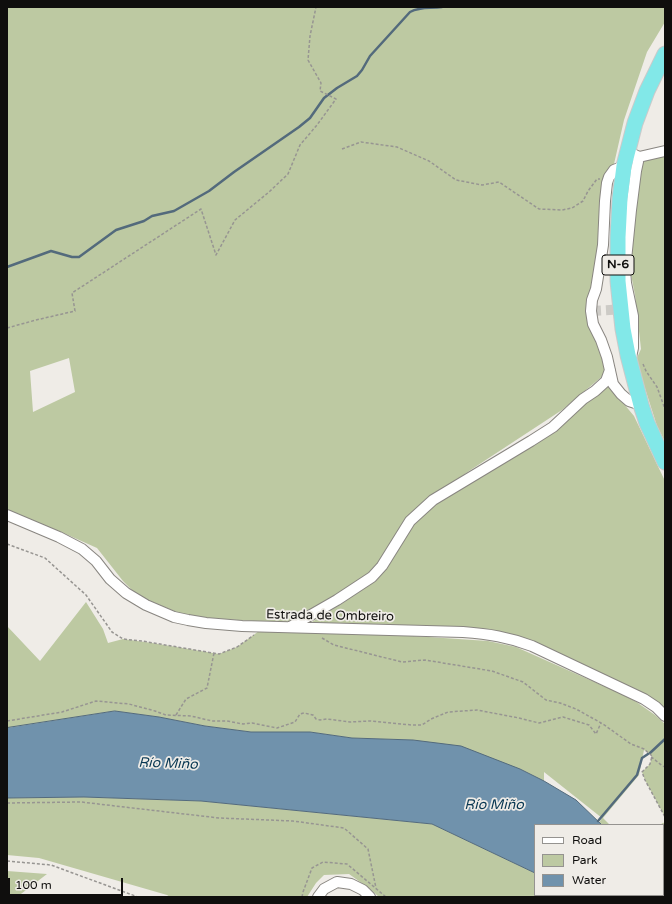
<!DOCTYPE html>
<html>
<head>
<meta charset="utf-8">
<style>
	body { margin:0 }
	#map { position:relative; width:672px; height:904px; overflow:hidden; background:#efece7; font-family:"Varela Round",sans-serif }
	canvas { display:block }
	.frame { position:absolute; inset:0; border:8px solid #0f0e0d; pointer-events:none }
	.legend { position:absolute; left:534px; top:824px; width:130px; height:72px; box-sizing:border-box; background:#efece7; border:1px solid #959390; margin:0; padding:5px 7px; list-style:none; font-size:12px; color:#0f0e0d }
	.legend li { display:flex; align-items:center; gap:8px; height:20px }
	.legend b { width:20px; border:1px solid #959390 }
	.scale { position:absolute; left:8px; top:878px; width:115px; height:18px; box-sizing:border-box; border:2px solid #0f0e0d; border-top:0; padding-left:5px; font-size:12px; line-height:14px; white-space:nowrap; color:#0f0e0d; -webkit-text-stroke:3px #efece7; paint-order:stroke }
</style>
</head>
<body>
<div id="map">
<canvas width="672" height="904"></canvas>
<div class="frame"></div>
<ul class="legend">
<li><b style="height:5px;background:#fff"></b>Road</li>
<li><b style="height:11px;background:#bdc9a2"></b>Park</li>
<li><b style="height:11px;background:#7092ac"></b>Water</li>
</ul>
<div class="scale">100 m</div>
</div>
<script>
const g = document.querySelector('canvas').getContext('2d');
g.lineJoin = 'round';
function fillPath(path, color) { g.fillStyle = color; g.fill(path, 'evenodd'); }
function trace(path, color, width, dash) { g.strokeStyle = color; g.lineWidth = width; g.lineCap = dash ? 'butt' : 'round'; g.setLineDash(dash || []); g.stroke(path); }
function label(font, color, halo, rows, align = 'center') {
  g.font = font + ' "Varela Round",sans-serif'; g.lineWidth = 3.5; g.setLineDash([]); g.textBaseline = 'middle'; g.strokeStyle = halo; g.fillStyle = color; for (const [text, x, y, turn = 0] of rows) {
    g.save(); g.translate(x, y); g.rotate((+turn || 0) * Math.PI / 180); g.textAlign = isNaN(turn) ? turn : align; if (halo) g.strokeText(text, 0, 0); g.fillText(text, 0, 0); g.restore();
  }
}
fillPath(new Path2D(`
	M7 7H665V22L647 52 624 120 614 164 605 174 600 243 589 303 605 363V374L562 410 469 471 419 507 378 563 358 583 285 623 207 618 179 613 150 601 135 593 123 581 97 548 59 531 7 512ZM69 358 75 392 33 412 30 371Z
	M665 154V442L657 426 636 360 641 349 635 295 628 259 641 161Z
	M609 386 634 416 665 481V707L624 684 533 642 506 633 484 629 307 625 341 604 377 580 395 554 416 521 436 503 516 454Z
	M86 602 103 629 108 643 123 639 152 643 219 654 237 647 259 631 354 632 488 641 516 647 619 693 635 701 655 715 665 724V817L645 780 642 772 650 764 652 756 644 750 639 775 603 818 610 825H602L599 823 602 818 544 772V781L520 769 413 740 352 738 310 732H251L205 726 159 717 115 711 7 728V626L40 661Z
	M84 797 201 801 432 824 535 873V895H566L567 897H379L370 889 349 874 324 875 316 883 307 897H170L167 895 39 858 7 855V798Z
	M665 822V888L663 885V825H659Z
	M7 871 47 874 17 897H7Z`), '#bdc9a2');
const water = new Path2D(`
	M115 711 159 717 205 726 251 732H310L352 738 413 740 461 746 520 769 544 781 576 800 602 825H535V873L432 824 201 801 84 797 7 798V728Z
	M663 885 665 888V897H567L566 895H663Z`);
fillPath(water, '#7092ac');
trace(water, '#536a7c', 1);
trace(new Path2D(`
	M7 267 51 251 72 257H79L116 230 144 221 152 216 174 211 209 191 234 172 299 127 310 118 324 98 337 88 357 76 362 70 370 56 410 12C422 6 430 9 442 7
	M650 753 665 739
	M598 821 637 775 642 758 648 754`), '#536a7c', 2.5);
trace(new Path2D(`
	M591 311 627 309`), '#cdcbc6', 10, [10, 5]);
const minor = new Path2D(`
	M633 154 639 157 665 151
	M624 166 614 170 609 177 607 183 605 201 603 245 596 289 592 300 591 311 593 324 601 340 607 357 613 384 621 394 629 401 641 405
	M631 357 633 348V316L626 283 625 270 631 210 636 171 639 157
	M7 515 59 537 82 549 96 561 110 579 126 593 146 605 174 617 188 620 206 623 242 626 463 632C489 634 508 637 532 646L644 699 656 707 665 716
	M290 627 337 600 372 577 382 566 410 521 433 500 531 441 553 427 583 399 595 391 606 381 610 370
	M318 897 324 889 337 882 351 884 363 890 370 897`);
const highway = new Path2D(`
	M665 54 647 91 635 123 624 166 620 198 618 237V281L623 329 628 355 641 405 647 423 665 462`);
trace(minor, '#898681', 12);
trace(highway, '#cacaca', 17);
trace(new Path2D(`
	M342 149 361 142 397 147 429 161 456 180 482 185 499 182 539 209 562 210 572 208 583 201 588 191 597 179H600
	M7 328 36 320 75 311 72 293 201 209 216 255 235 220 269 192 288 174 300 145 317 125 336 99 320 91 321 83 308 60 310 36 316 7
	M643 364 646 371 657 387 665 409
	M7 544 45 558 86 595 112 632 123 639 142 641 219 654 237 647 254 635
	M322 638 334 645 402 662 425 660 492 671 523 682 546 700 560 703 576 709 603 724 631 744 644 749 652 756 650 764 642 772 645 780 665 817
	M176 715 186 699 207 688 214 653
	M7 721 62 712 96 701 129 704 155 711 166 715 191 716 212 721H227L243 724 252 723 277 728 295 722 300 714 304 713 313 715 316 719 320 720 327 719 350 722 370 721 412 725H422L431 719 448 712 477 710 519 718 539 723 563 717 589 725 596 734 601 723
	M651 757C656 760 660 765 665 767
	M7 803 81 802 219 818 293 821 344 828 368 849 376 888
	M7 861 51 865 138 897
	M302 897 303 892 312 868 323 862 347 864 386 897`), '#979592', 1.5, [3, 2]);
trace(minor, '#fff', 10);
trace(highway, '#82e8e8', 15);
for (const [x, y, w] of [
	[618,265,32]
]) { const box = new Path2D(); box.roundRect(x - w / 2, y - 10, w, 20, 3); g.fillStyle = '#efece7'; g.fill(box); trace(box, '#0f0e0d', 1); }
label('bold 12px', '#0f0e0d', null, [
	["N-6",618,265]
]);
label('13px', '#0f0e0d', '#efece7', [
	["Estrada de Ombreiro",330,616,1]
]);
label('italic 14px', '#083752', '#efece7', [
	["Río Miño",168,764,2],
	["Río Miño",494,805]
]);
</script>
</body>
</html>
